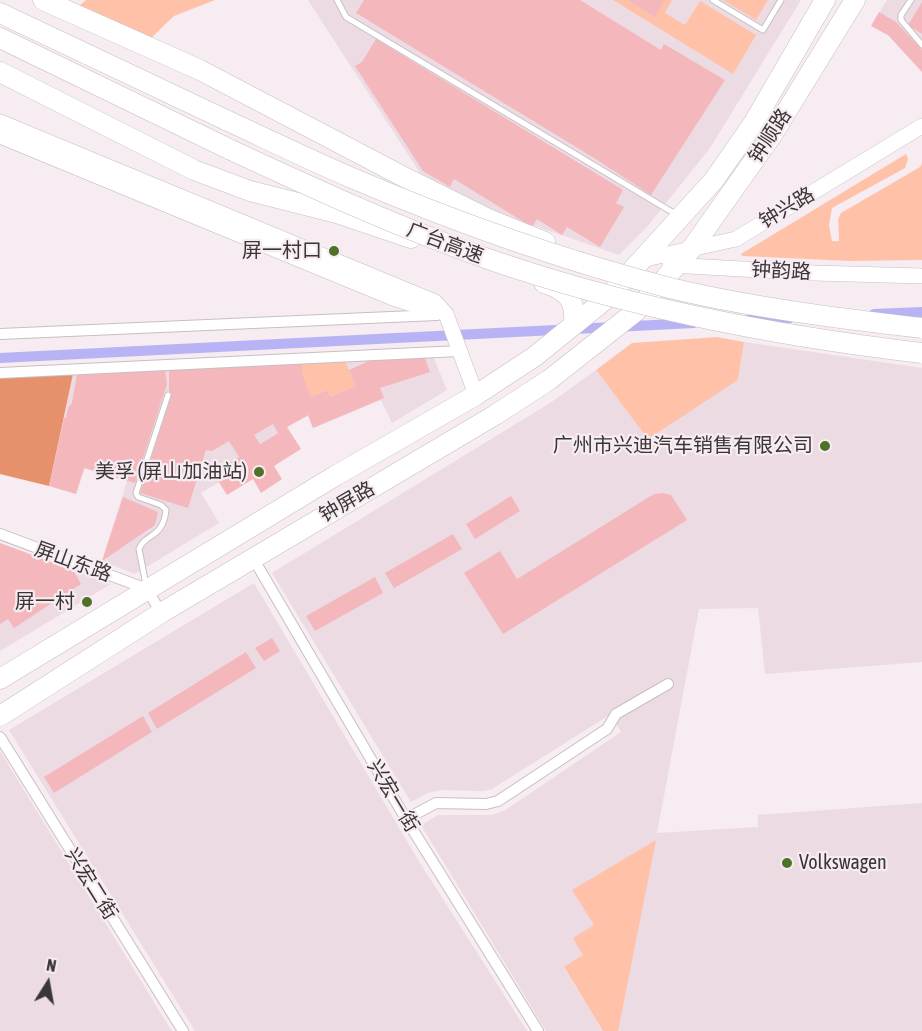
<!DOCTYPE html>
<html>
<head>
<meta charset="utf-8">
<style>
	body { margin:0 }
	#map { position:relative; width:922px; height:1031px; overflow:hidden; background:#f6ecf1; font-family:"Asap Condensed",sans-serif }
	canvas { display:block }
	.north { position:absolute; left:18px; top:953px; width:60px; height:60px; -webkit-text-stroke:4px #f6ecf1; paint-order:stroke; rotate:11deg; font-size:16px; font-weight:700; line-height:24px; text-align:center; color:#3a3638 }
	.north::after { content:''; display:block; margin:auto; width:21px; height:27px; background:#3a3638; clip-path:polygon(50% 0,100% 100%,50% 72%,0 100%) }
</style>
</head>
<body>
<div id="map">
<canvas width="922" height="1031"></canvas>
<div class="north">N</div>
</div>
<script>
const g = document.querySelector('canvas').getContext('2d');
g.lineJoin = 'round';
function fillPath(path, color) { g.fillStyle = color; g.fill(path, 'evenodd'); }
function trace(path, color, width, dash) { g.strokeStyle = color; g.lineWidth = width; g.lineCap = dash ? 'butt' : 'round'; g.setLineDash(dash || []); g.stroke(path); }
function label(font, color, halo, rows, align = 'center') {
  g.font = font + ' "Asap Condensed","Noto Sans SC",sans-serif'; g.lineWidth = 4.5; g.setLineDash([]); g.textBaseline = 'middle'; g.strokeStyle = halo; g.fillStyle = color; for (const [text, x, y, turn = 0] of rows) {
    g.save(); g.translate(x, y); g.rotate((+turn || 0) * Math.PI / 180); g.textAlign = isNaN(turn) ? turn : align; if (halo) g.strokeText(text, 0, 0); g.fillText(text, 0, 0); g.restore();
  }
}
fillPath(new Path2D(`
	M308 0H801L710 148 646 228 619 255 486 209 420 173Z
	M887 0H922V72L888 35 871 26Z
	M744 342 922 368V662L765 674 758 608 699 609 657 833 758 827V815L922 803V1031H618L594 925 584 955 564 968 603 1031H546L421 825 438 815H491L504 811 621 732 611 714 492 789 484 791 440 790 428 793 411 802 272 573 550 403 596 370 648 438 738 380Z
	M433 356 447 390 392 423 381 400 313 428 308 416 287 427 213 473 219 482 201 493 219 523 135 574 102 561 127 481 85 468 76 494 49 486 73 374Z
	M0 543 73 570 111 584 0 651Z
	M254 583 420 863 527 1031H195L9 730Z
	M0 751 163 1017 172 1031H0Z`), '#ecdbe3');
fillPath(new Path2D(`
	M86 0H215L174 16 149 40 78 7Z
	M613 0H672L665 13 685 25 700 1 756 35 733 74Z
	M723 0H768L756 20Z
	M906 154 908 159 905 168 832 208 829 225 832 241H839L838 219 841 213 920 167 922 163V260L851 261 742 256 741 254Z
	M717 337 744 342 738 380 648 439 596 370 632 343Z
	M345 361 356 386 330 397 328 390 311 397 302 373V363Z
	M656 840 618 1031H603L564 967 583 955 573 938 594 925 572 890Z`), '#ffc2a9');
fillPath(new Path2D(`
	M73 374 49 486 0 474V376Z`), '#e6906c');
trace(new Path2D(`
	M874 314 922 312
	M748 320 790 318
	M0 358 694 323`), '#b7b3f5', 10);
fillPath(new Path2D(`
	M364 0H580L661 50 664 44 725 80 651 195 594 158 356 13Z
	M627 0H665L655 17Z
	M922 2V34L908 25Z
	M879 12 896 22 922 50V72L888 35 871 26Z
	M376 39 623 190 616 203 624 207 600 247 567 227 562 235 537 219 532 227 454 179 450 187 423 171 355 66 362 62Z
	M424 356 430 372 380 388 384 398 313 428 308 415 287 427 301 449 274 466 282 479 261 493 253 479 227 495 213 473 239 457 229 441 212 451 206 450 188 508 140 493 169 402V369L302 363V373L311 397 328 390 330 397 356 386 349 370 369 361 368 359ZM273 424 278 433 260 444 254 435Z
	M165 369 167 384 135 483 84 468 76 494 49 486 64 418H66L68 408 72 403 77 374Z
	M662 493 671 495 687 520 503 634 464 573 500 551 517 579 654 494Z
	M511 496 520 511 475 539 466 524Z
	M123 497 158 512 155 525 102 561Z
	M453 534 462 549 394 588 385 573Z
	M0 543 73 570 81 584 14 628 8 619 0 624Z
	M375 577 383 593 315 631 306 616Z
	M272 638 280 651 264 661 255 648Z
	M246 652 256 668 157 729 148 713Z
	M143 716 152 732 54 793 44 777Z`), '#f4b8bc');
const lane = new Path2D(`
	M337 0 346 17 677 215
	M713 0 763 30 781 0
	M911 0 901 15V20L922 45
	M146 585 139 549C145 533 163 539 166 510L161 505 138 497 136 493 168 395`);
const street = new Path2D(`
	M0 334 437 315
	M0 373 459 351
	M0 534 147 589 161 613
	M253 558 406 819 538 1031
	M0 737 183 1031
	M406 819 436 803 486 804 498 801 607 729 616 714 668 684`);
const secondary = new Path2D(`
	M0 122 435 302 446 314 476 395
	M0 136 393 298 434 311
	M641 260 736 239 922 126
	M670 265 814 273 922 276`);
const highway = new Path2D(`
	M43 0 200 70 404 177 488 219 545 242
	M0 13 228 121
	M0 38 231 150
	M0 72 194 170 250 191 337 213 411 238
	M544 283C566 290 576 299 574 323
	M0 679 335 476 476 395 534 357 606 299 714 180 753 124 825 0
	M0 716 161 613 495 415 549 380 635 312 676 266 692 248 772 135 855 0`);
trace(lane, '#c7bfc3', 7);
trace(street, '#c7bfc3', 12);
trace(secondary, '#c7bfc3', 16);
trace(highway, '#c7bfc3', 21);
trace(lane, '#fff', 5);
trace(street, '#fff', 10);
trace(secondary, '#fff', 15);
trace(highway, '#fff', 20);
const highwayBridge = new Path2D(`
	M228 121C269 140 310 160 352 178 455 222 562 260 670 288 753 308 838 318 922 328
	M231 150C317 190 402 229 491 260 630 308 776 336 922 353`);
trace(highwayBridge, '#c7bfc3', 21, []);
trace(highwayBridge, '#fff', 20);
for (const [x, y, r, color] of [
	[334,251,6,"#4f7128"],
	[825,446,6,"#4f7128"],
	[259,472,6,"#4f7128"],
	[87,602,6,"#4f7128"],
	[787,863,6,"#4f7128"]
]) { const dot = new Path2D(); dot.arc(x, y, r, 0, 2 * Math.PI); g.fillStyle = color; g.fill(dot); trace(dot, '#f6ecf1', 2); }
label('20px', '#3a3638', '#f6ecf1', [
	["钟顺路",770,136,-57],
	["钟兴路",787,208,-31],
	["广台高速",445,243,21],
	["钟韵路",781,271,3],
	["钟屏路",347,502,-30],
	["屏山东路",73,562,20],
	["兴宏一街",393,796,59],
	["兴宏二街",91,884,58]
]);
label('20px', '#3a3638', '#f6ecf1', [
	["屏一村口",322,251],
	["广州市兴迪汽车销售有限公司",813,446],
	["美孚 (屏山加油站)",247,472],
	["屏一村",75,602],
	["Volkswagen",799,863,"left"]
], 'right');
</script>
</body>
</html>
